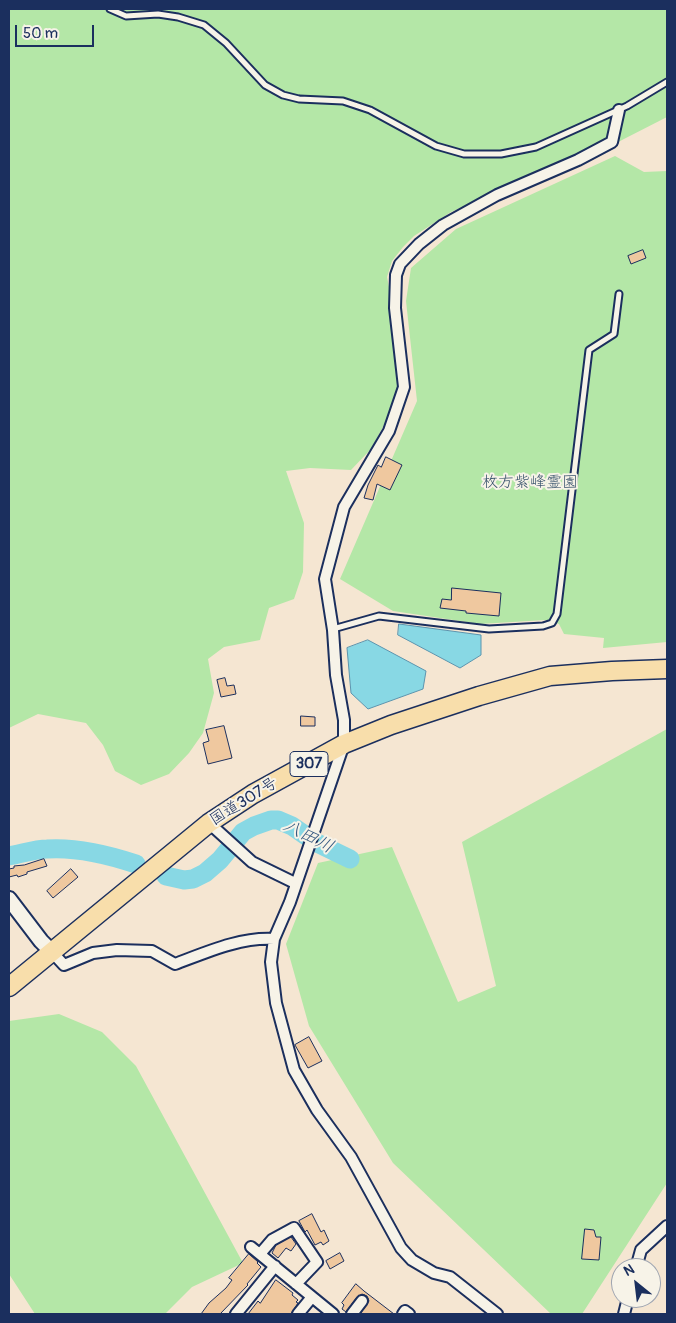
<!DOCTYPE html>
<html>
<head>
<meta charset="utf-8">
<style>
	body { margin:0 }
	#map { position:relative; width:676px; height:1323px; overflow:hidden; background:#f5e6d2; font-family:Pangolin,sans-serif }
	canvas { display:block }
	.frame { position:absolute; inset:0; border:10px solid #1b2f5e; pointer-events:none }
	.north { position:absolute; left:611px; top:1258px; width:50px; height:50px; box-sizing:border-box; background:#f7f3e8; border:1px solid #9fa5b1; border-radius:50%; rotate:331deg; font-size:14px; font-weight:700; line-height:20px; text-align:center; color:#1b2f5e }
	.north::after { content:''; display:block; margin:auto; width:18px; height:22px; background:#1b2f5e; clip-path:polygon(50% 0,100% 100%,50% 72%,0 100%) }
	.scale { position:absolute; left:15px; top:25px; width:79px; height:22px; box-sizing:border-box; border:2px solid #1b2f5e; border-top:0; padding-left:6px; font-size:15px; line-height:18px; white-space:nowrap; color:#1b2f5e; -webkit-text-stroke:4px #f7f3e8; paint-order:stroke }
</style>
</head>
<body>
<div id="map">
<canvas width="676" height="1323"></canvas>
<div class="frame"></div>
<div class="north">N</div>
<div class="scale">50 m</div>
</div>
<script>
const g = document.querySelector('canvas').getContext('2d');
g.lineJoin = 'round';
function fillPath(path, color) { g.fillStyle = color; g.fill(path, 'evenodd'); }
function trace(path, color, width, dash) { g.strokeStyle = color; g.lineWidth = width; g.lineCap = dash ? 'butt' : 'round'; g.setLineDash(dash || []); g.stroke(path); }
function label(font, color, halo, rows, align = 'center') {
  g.font = font + ' Pangolin,"Klee One",sans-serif'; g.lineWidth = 4; g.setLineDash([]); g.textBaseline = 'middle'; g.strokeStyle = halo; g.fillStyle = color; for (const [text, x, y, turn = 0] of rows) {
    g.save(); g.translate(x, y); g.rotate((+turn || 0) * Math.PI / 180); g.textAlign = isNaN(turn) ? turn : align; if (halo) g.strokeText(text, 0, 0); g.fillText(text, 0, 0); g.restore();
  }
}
fillPath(new Path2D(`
	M9 9H667V117L622 140 573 168 518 182 451 212 414 236 403 247 392 261 387 277 395 317 398 399 371 449 351 470 310 468 286 471 304 523 303 572 294 599 269 608 260 640 224 647 208 659 214 693 203 733 189 753 169 774 141 785 115 771 103 745 86 723 38 714 9 728Z
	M615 156 644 172 667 171V642L603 648 604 638 564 634 559 624 545 620 480 624 393 611 340 579 417 401 406 301 411 268 456 229Z
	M667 729V1183L582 1314H551L393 1163 309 1026 286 944 318 863 392 847 458 1002 496 986 462 842Z
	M59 1014 102 1032 136 1066 243 1263 192 1287 165 1314H35L9 1274V1021Z`), '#b4e7a7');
const water = new Path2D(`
	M399 624 481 635V655L460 668 398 635Z
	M368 640 426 671 423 689 368 709 351 693 347 648Z`);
fillPath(water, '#88d8e4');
trace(water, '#5c94ae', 1);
trace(new Path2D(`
	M9 856C21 854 35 849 47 849 76 847 109 855 136 864
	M166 876 184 880 193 879 205 873 220 860 243 832 254 826 271 820H278L292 826 315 842 350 859`), '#88d8e4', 19);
const building = new Path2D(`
	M643 250 646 258 631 264 628 256Z
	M386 457 402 465 390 490 377 484 373 500 364 498 368 485 378 465 381 467Z
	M452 588 501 593 499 616 466 613V611L440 608 442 599 451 600Z
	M225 678 227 686 234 685 236 694 221 697 217 680Z
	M301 716 315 717V726H301Z
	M224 726 232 758 208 764 203 743 209 741 206 730Z
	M44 859 47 866 27 872V874L18 877 17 875 9 877V869L14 868V866L24 865Z
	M71 869 78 877 53 898 47 891Z
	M309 1037 322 1061 308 1068 295 1045Z
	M312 1214 321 1232 324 1230 329 1241 323 1245 321 1242 315 1245 307 1230 305 1232 299 1221Z
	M585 1229 594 1230 596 1237H601L599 1260 582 1259Z
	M291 1237 296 1244 291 1251 286 1248 278 1258 272 1253 276 1245Z
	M340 1253 344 1261 330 1269 326 1261Z
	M249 1254 258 1262 257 1263 261 1267 247 1284 248 1285 220 1314H201L209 1303 226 1288 232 1280 229 1278Z
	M276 1280 293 1293 292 1295 298 1300 296 1302 298 1303 291 1314H248L258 1301 260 1303Z
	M356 1284 364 1291 394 1314H360L369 1301 367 1296 362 1294 357 1297 346 1312 342 1309 344 1305 342 1303Z`);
fillPath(building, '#efc89f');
trace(building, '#1b2f5e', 1);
const lane = new Path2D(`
	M110 9 126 16 158 14 178 17 204 25 226 43 265 85 283 95 299 99 343 101 370 110 436 146 464 154H501L536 147 627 106 667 82
	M333 629 379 616 489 629 543 626 552 623 557 614 589 350 614 334 619 294`);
const street = new Path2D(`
	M209 823 252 862 295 883
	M52 952 64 965 93 953 117 950 152 951 175 964C207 952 240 937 274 939
	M251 1247 333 1314
	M260 1254 272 1240 294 1228 317 1262 296 1284
	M636 1268 641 1250 667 1226
	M236 1314 275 1266
	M298 1314 312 1297
	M352 1314 362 1301
	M403 1314 405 1311 409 1314
	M497 1314 450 1277 434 1273 412 1260 401 1248 351 1157 317 1110 294 1070 276 1003 271 962 274 939 290 902 344 744V720L336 675 333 630 325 579 344 507 389 431 404 387 395 308 396 275 400 264 419 244 443 225 497 195 578 160 612 142 619 110
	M624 1314 628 1298`);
const secondary = new Path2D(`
	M9 899 41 941 52 952`);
const highway = new Path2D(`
	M9 987 209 823 253 794 344 744 391 725 479 696 550 676 612 671 667 669`);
trace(lane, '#1b2f5e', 9);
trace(street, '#1b2f5e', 14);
trace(secondary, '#1b2f5e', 18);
trace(highway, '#1b2f5e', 21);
trace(lane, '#f7f3e8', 5);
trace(street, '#f7f3e8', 10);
trace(secondary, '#f7f3e8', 14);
trace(highway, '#f8deab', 18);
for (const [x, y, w] of [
	[309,764,38]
]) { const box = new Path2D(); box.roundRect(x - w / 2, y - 12.5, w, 25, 4); g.fillStyle = '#f7f3e8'; g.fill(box); trace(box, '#1b2f5e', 1); }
label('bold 15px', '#1b2f5e', null, [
	["307",309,764]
]);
label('16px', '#3a546d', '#f7f3e8', [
	["枚方紫峰霊園",530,483]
]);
label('16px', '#1b2f5e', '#f7f3e8', [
	["国道307号",244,802,-32]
]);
label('italic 18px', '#365980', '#f7f3e8', [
	["八田川",308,837,27]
]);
</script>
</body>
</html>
